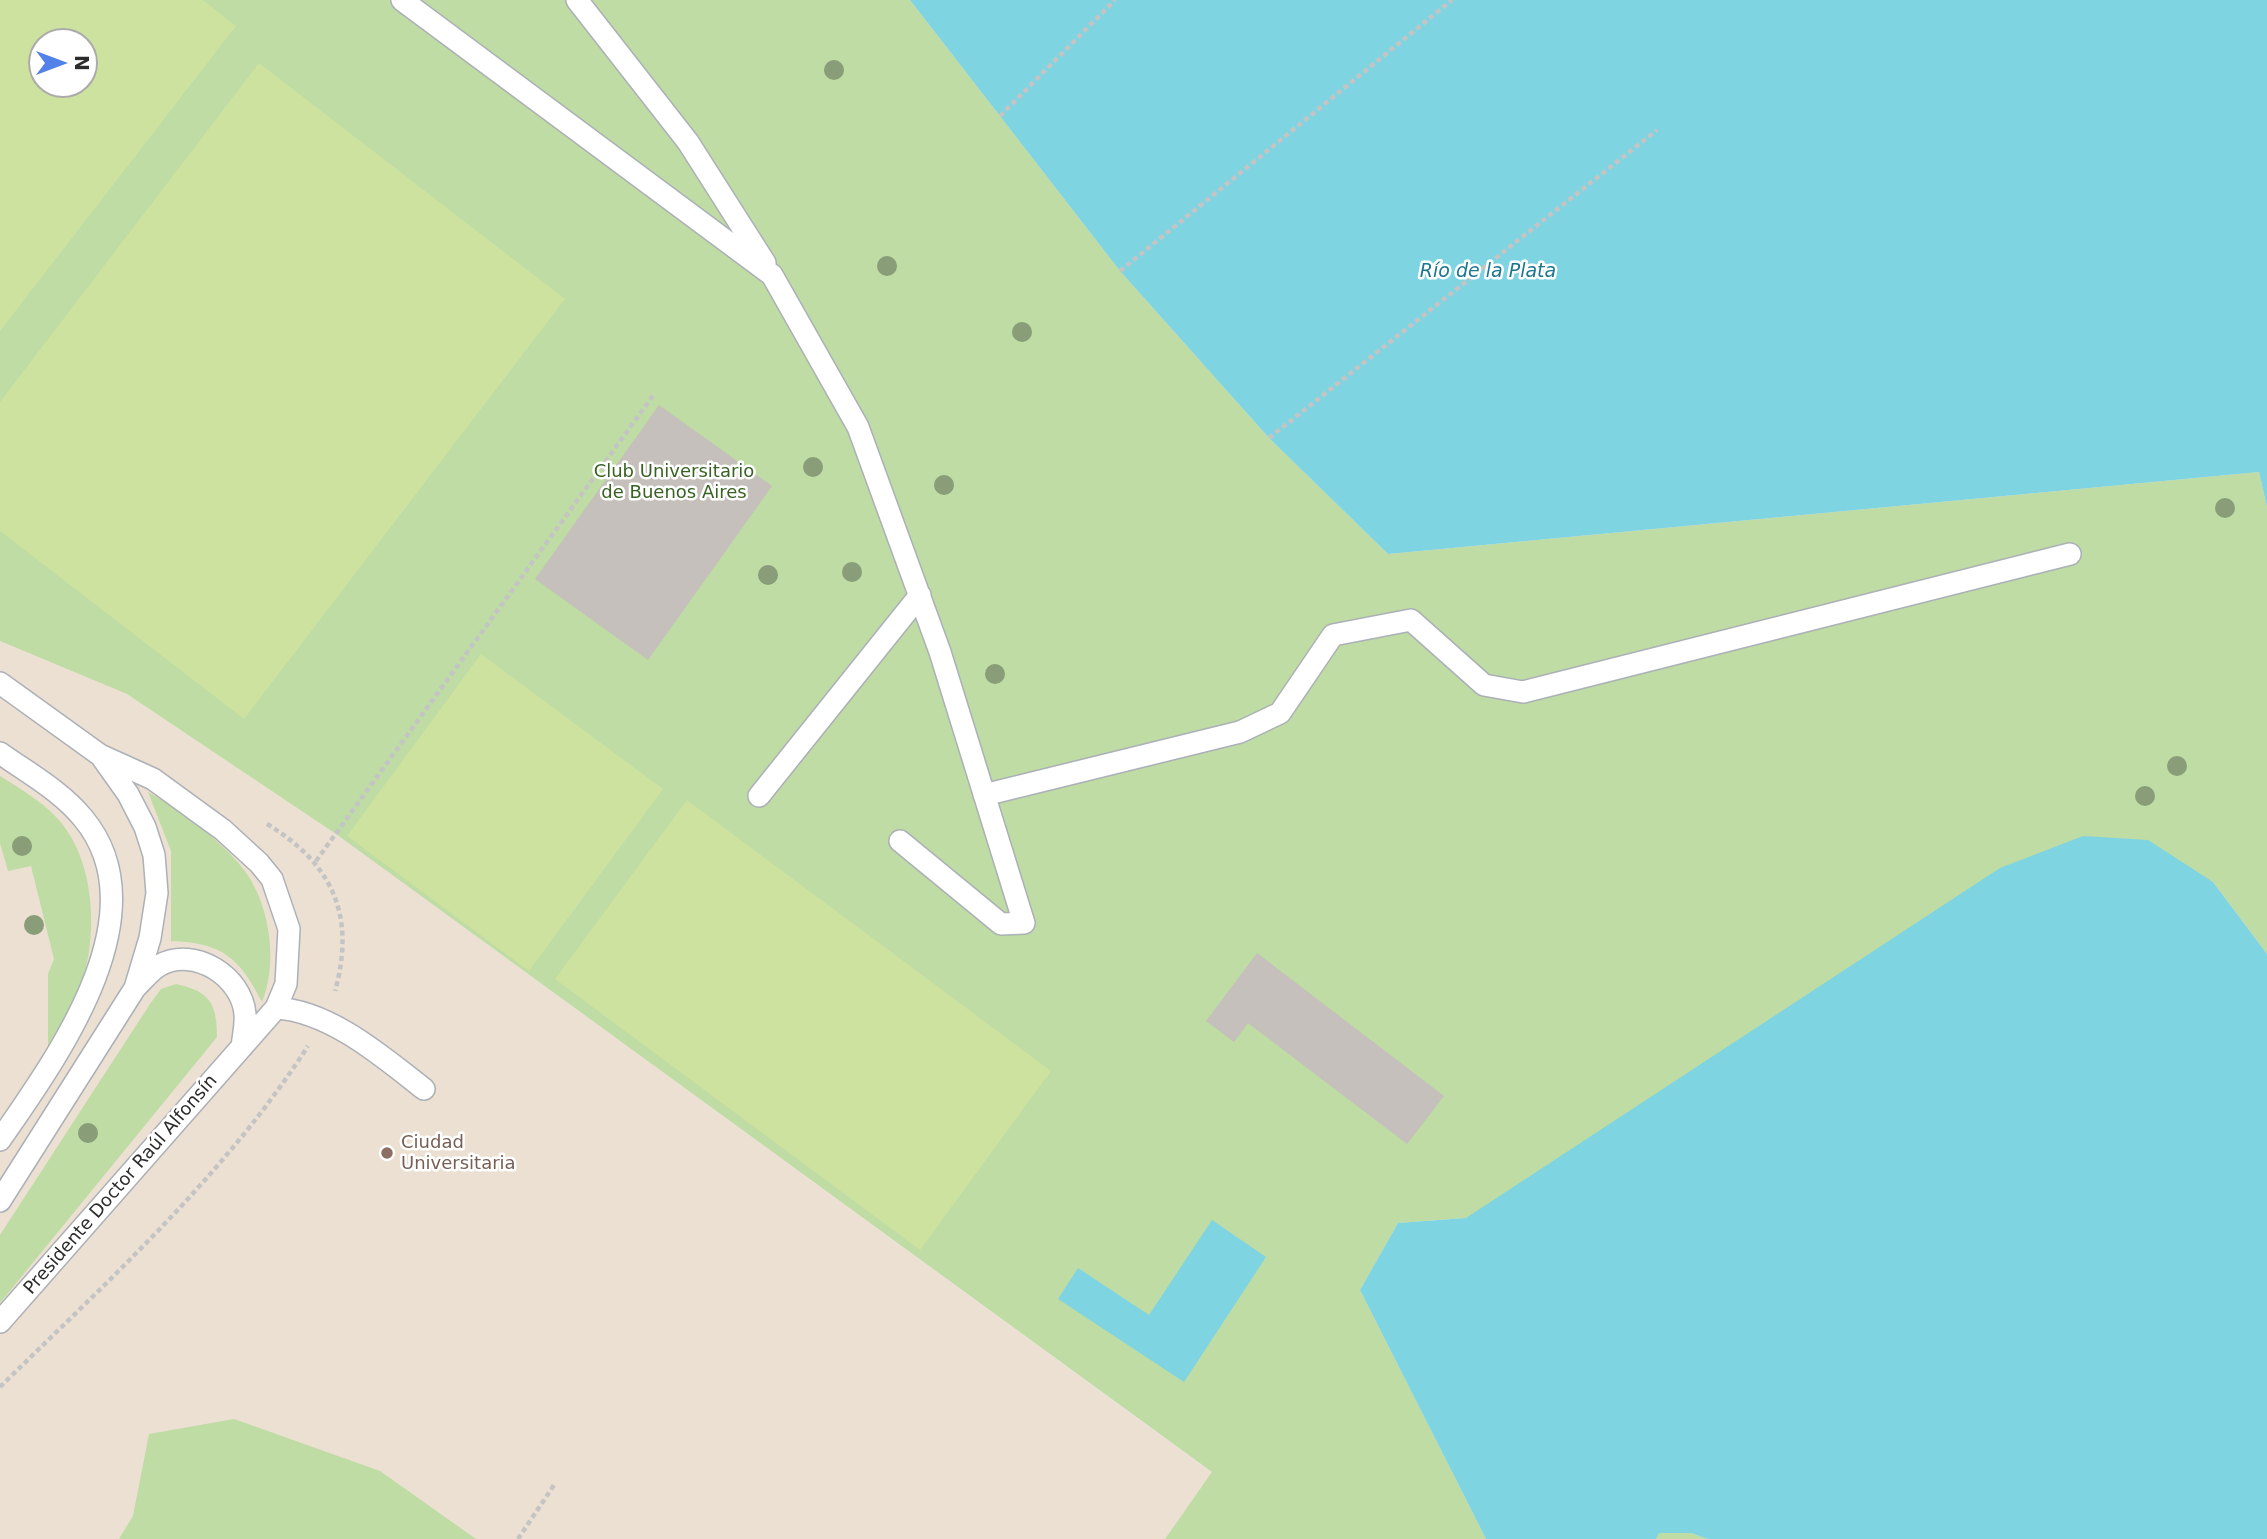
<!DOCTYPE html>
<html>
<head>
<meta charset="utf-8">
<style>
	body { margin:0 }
	#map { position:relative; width:2267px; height:1539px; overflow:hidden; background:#ece5e0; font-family:"DejaVu Sans",sans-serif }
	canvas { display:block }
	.north { position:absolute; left:28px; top:28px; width:70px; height:70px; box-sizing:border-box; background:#fff; border:2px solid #ababab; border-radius:50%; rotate:90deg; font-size:19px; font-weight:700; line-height:28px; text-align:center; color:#2c2c2c }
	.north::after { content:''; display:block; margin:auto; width:24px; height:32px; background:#5281e7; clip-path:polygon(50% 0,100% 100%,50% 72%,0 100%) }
</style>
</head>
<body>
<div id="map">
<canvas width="2267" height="1539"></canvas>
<div class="north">N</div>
</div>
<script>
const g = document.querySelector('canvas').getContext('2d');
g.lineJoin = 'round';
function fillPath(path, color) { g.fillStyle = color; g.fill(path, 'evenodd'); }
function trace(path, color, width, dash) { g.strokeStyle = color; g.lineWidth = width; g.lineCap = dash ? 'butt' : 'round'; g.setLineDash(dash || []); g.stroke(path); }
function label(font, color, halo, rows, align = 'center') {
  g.font = font + ' "DejaVu Sans",sans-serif'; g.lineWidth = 5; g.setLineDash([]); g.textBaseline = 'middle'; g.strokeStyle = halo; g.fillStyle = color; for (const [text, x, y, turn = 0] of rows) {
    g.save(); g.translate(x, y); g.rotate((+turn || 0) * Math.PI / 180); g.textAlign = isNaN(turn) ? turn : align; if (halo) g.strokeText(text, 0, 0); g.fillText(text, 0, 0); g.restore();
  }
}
fillPath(new Path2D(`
	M0 641 127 694 336 834 1212 1473 1165 1539H0Z`), '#ece0d2');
fillPath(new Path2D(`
	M0 0H910L1120 271 1269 438 1388 554 2259 472 2267 507V954L2213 882 1466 1218 1398 1223 1360 1290 1486 1539H1165L1212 1472 336 834 127 694 0 641ZM42 42H84V84H42Z
	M0 776C19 788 40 800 56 817 95 857 99 935 81 985 73 1007 60 1027 48 1046V974L54 959 31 866 8 871 0 843Z
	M148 792C179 809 227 845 247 874 270 908 278 963 262 1002 239 957 222 943 171 941V851Z
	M176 984C210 991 217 1004 217 1037L0 1303V1235L150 1004 161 989Z
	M234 1419 380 1471 476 1539H119L133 1516 149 1434Z
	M1658 1533H1691L1708 1539H1656Z`), '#bedca3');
fillPath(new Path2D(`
	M0 0H203L236 26 0 331ZM42 42H84V84H42Z
	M259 63 565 299 244 719 0 531V402Z
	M481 654 663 789 529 971 347 836Z
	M687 800 1051 1071 920 1250 555 979Z`), '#cee2a0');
fillPath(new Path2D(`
	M910 0H2267V507L2259 472 1388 554 1269 438 1120 271Z
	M2083 836 2148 840 2213 882 2267 954V1539H1708L1691 1533H1659L1656 1539H1486L1360 1290 1398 1223 1466 1218 2000 868Z
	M1212 1220 1266 1257 1184 1382 1058 1299 1078 1268 1149 1315Z`), '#7fd4e2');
fillPath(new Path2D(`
	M659 405 772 486 648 660 535 579Z
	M1257 953 1444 1096 1407 1144 1248 1023 1234 1042 1206 1021Z`), '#c5c0bb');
const lane = new Path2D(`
	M402 0 772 275 858 427 940 652 1024 923 1001 924 900 841
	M577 0 688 142 765 263
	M0 683 100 755 153 779 223 830 259 863 272 879 289 929 286 984 276 1008 0 1322
	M0 753C28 773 61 791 83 818 163 914 55 1060 0 1140
	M984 795 1240 732 1280 713 1333 635 1411 620 1484 685 1523 692 2070 554
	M759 796 920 595
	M136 987C143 980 152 969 160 965 195 946 242 977 245 1014 246 1025 243 1037 242 1047
	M276 1008C330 1011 383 1057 424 1089
	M0 1201 135 988 150 938 157 893 154 855 145 827 128 794 101 756`);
trace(lane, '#acb0b7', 24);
trace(new Path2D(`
	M1000 116 1115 0
	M1120 271 1452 0
	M1269 438 1657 130
	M267 824C333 864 356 916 335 991
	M316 861 655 393
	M0 1387C109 1280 225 1175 308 1046
	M518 1539 554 1485`), '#c4c4c4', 4.5, [5, 3.5]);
trace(lane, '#fff', 21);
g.fillStyle = '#899d78';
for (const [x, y] of [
	[834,70],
	[887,266],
	[1022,332],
	[813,467],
	[944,485],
	[2225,508],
	[852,572],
	[768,575],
	[995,674],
	[2177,766],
	[2145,796],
	[22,846],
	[34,925],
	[88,1133]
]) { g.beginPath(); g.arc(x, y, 10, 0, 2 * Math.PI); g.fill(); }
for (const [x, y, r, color] of [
	[387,1153,7,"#8d6e63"]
]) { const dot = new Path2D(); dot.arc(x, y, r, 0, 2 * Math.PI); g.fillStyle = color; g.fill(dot); trace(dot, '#fff', 2.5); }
label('18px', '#386223', '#fff', [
	["Club Universitario",674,472],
	["de Buenos Aires",674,493]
]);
label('18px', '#785e54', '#fff', [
	["Ciudad",401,1143],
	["Universitaria",401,1164]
], 'left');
label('18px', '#2c2c2c', '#fff', [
	["Presidente Doctor Raúl Alfonsín",121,1185,-49]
]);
label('italic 19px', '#1c7790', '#fff', [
	["Río de la Plata",1488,272]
]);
</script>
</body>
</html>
